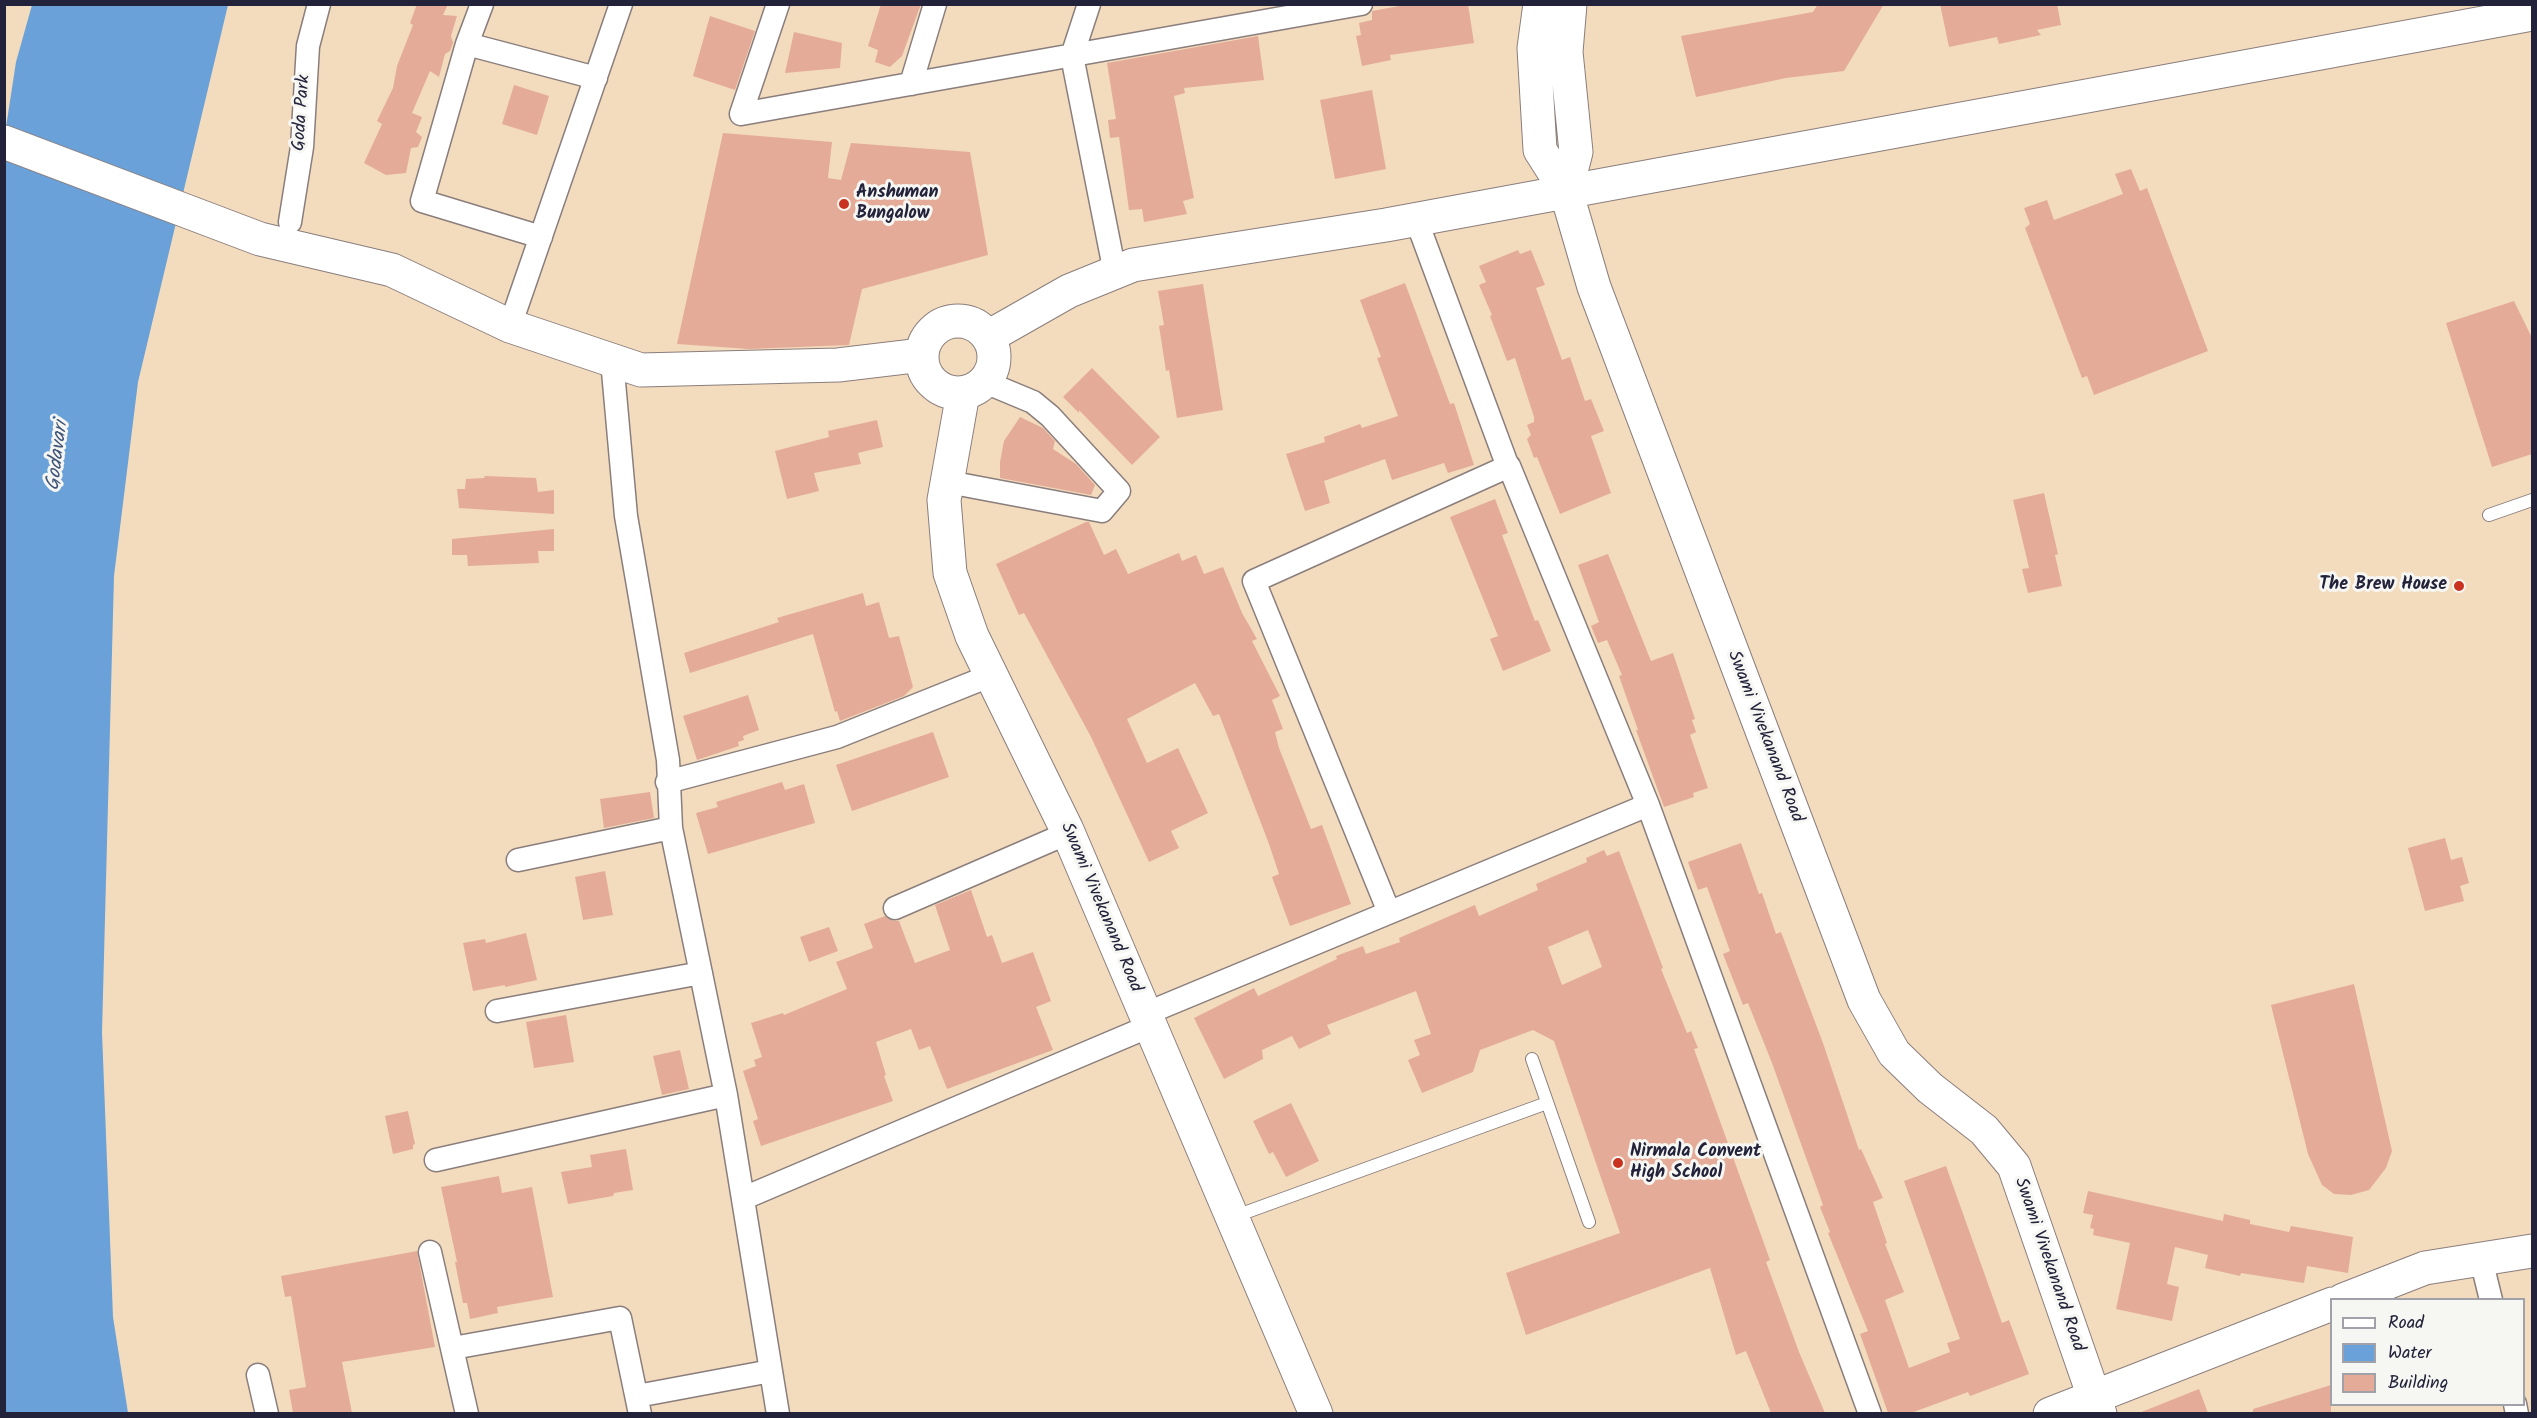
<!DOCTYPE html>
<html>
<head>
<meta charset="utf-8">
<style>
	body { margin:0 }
	#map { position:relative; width:2537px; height:1418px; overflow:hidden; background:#f3dbbe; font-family:Kalam,sans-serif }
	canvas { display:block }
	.frame { position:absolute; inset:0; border:6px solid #22223b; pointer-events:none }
	.legend { position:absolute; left:2330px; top:1298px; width:195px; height:108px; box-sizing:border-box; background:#f6f6f2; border:2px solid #a1a1a9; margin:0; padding:8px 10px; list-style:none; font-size:18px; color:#22223b }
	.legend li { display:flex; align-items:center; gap:12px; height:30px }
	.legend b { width:30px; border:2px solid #a1a1a9 }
</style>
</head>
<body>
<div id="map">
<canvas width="2537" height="1418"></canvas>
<div class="frame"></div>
<ul class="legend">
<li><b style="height:8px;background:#fff"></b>Road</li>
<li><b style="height:16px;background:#6aa1d8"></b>Water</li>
<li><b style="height:16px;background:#e4ac98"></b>Building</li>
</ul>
</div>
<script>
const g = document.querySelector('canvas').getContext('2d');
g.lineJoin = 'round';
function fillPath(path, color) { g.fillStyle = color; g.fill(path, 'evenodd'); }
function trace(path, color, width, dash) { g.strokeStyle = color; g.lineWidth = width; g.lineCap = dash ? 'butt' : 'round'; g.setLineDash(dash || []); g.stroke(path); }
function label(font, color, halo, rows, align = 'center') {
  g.font = font + ' Kalam,sans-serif'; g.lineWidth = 6; g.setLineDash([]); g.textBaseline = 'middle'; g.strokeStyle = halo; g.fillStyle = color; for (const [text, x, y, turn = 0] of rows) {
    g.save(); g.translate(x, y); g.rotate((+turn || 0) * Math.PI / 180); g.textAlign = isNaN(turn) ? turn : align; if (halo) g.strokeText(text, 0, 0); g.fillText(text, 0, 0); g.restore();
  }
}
fillPath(new Path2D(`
	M32 5H228L138 382 114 576 102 1032 113 1317 128 1413 5 1414 4 140 16 62Z`), '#6aa1d8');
fillPath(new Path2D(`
	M417 4H448L443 15 457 16 451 36 453 43 450 51 445 54 439 77 430 71 412 113 422 117 416 132 422 137 418 147 411 148 406 173 386 175 364 163 382 124 377 121 393 88 397 66 413 25 410 23Z
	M881 4H921L902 56 890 67 875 62 878 50 868 46Z
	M1410 4H1468L1474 43 1390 55 1391 60 1362 66 1356 36 1361 35 1359 23 1372 20V11Z
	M1818 4H1884L1844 71 1786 78 1696 97 1681 36 1813 12Z
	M1940 4H2057L2061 25 2037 30 2041 35 1999 44 1997 37 1949 47Z
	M710 16 755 31 735 90 693 76Z
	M794 32 842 43 840 68 785 73Z
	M1258 36 1264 80 1184 88 1185 93 1174 96 1194 198 1183 201 1187 214 1144 222 1142 209 1129 210 1119 137 1110 138 1108 120 1116 119 1107 63Z
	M514 85 549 96 537 135 502 124Z
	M1372 90 1386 169 1335 179 1320 100Z
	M723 133 832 142 828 178 841 180 851 143 970 152 988 255 862 289 849 345 749 349 677 344Z
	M2131 169 2140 191 2147 188 2208 351 2094 395 2087 376 2082 378 2025 228 2030 224 2024 208 2047 200 2054 220 2123 194 2115 174Z
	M1518 250 1520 254 1531 250 1545 285 1536 288 1562 360 1570 357 1585 401 1591 399 1604 431 1591 436 1611 493 1560 514 1537 457 1534 458 1527 439 1531 435 1527 425 1534 422V417L1515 358 1507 361 1490 316 1492 315 1479 285 1486 282 1479 266Z
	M1405 283 1450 404 1454 403 1474 465 1448 473 1444 463 1392 480 1385 459 1324 481 1330 503 1305 511 1286 454 1325 442 1324 437 1360 424 1362 428 1398 416 1377 358 1381 357 1360 300Z
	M1203 284 1223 410 1177 418 1169 370 1166 371 1159 326 1164 325 1158 291Z
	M2514 301 2532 338V454L2492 467 2446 323Z
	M1092 368 1160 437 1132 465 1079 410V413L1063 397Z
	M1020 417 1043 428 1055 441 1053 449 1076 464 1095 485 1091 495 1000 478V462L1004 441Z
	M877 420 883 447 858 453 861 464 814 473 819 491 787 499 775 451 829 437 828 431Z
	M485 476 536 478 538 492 554 490V514L459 508 457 489H465L466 479 484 478Z
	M2044 493 2058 554 2055 555 2062 586 2028 593 2022 569 2029 568 2013 500Z
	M1495 499 1508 533 1502 535 1535 621 1538 620 1551 651 1503 671 1490 639 1498 636 1450 517Z
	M1086 522H1089L1104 555 1116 549 1128 574 1179 553 1182 561 1196 555 1204 574 1223 567 1242 613 1257 639 1252 641 1280 696 1272 700 1283 729 1275 732 1279 748 1311 829 1322 825 1351 904 1290 926 1272 877 1279 874 1269 844 1219 714 1213 716 1195 683 1127 719 1147 763 1178 748 1208 813 1171 831 1179 848 1149 862 1091 737 1024 613 1019 615 996 564Z
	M554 529V551H538L539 563 468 566 467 555H452V539Z
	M1608 554 1651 661 1673 653 1695 719 1692 720 1696 732 1690 735 1708 788 1693 793 1694 797 1664 807 1636 730H1638L1619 676 1622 675 1607 640 1598 643 1591 626 1599 622 1578 565Z
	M863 593 866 606 879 602 889 638 899 636 913 687 904 696 840 721 837 711 835 712 813 634 690 673 684 653 779 622 777 618Z
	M748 695 759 730 743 736 744 740 738 742 739 746 697 760 683 716Z
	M933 732 949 777 852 811 836 765Z
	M782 782 785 790 804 784 815 823 708 854 696 813 718 807 716 802Z
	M650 792 654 818 604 828 600 799Z
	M2445 838 2451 860 2462 857 2469 883 2460 886 2464 901 2425 911 2408 848Z
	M1741 843 1759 894 1762 893 1776 934 1781 932 1823 1043 1859 1150 1861 1149 1883 1198 1873 1202 1887 1243 1885 1244 1904 1292 1885 1300 1909 1368 1950 1352 1947 1343 1960 1339 1904 1181 1946 1166 2002 1323 2009 1320 2029 1374 1970 1396 1968 1392 1911 1413H1888L1860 1334 1868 1331 1828 1233 1830 1232 1820 1207 1823 1205 1772 1063 1748 1003 1743 1005 1723 954 1730 951 1707 887 1698 890 1688 862Z
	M1604 850 1607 856 1619 851 1663 968 1661 969 1687 1033 1691 1031 1698 1048 1694 1049 1770 1260 1766 1262 1799 1352 1825 1413H1771L1746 1351 1736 1355 1710 1268 1526 1335 1506 1273 1620 1233 1554 1041 1533 1030 1480 1050 1473 1072 1422 1093 1408 1060 1420 1055 1414 1040 1431 1034 1416 991 1327 1025 1331 1034 1299 1049 1292 1036 1262 1050 1263 1059 1224 1079 1194 1018 1254 988 1258 996 1337 959 1336 956 1363 946 1366 954 1400 942 1399 938 1475 905 1479 916 1538 890 1536 884 1587 862 1586 858ZM1588 930 1602 967 1562 985 1548 947Z
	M605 871 613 915 583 920 575 877Z
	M971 890 987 937 992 935 1002 963 1033 952 1051 1001 1036 1007 1053 1050 947 1089 930 1046 919 1050 911 1029 876 1042 886 1075 884 1076 893 1101 761 1146 753 1121 758 1119 743 1071 756 1066 754 1060 762 1057 751 1023 783 1013 784 1015 847 989 836 962 873 948 864 924 885 916 893 921H899L915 963 950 950 935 905Z
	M829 927 838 951 809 962 800 937Z
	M526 933 537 980 505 987V985L473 991 463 943 485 939 486 943Z
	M2354 984 2392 1151 2386 1168 2369 1190 2351 1195 2334 1194 2322 1185 2308 1154 2271 1005Z
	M566 1015 574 1062 534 1068 526 1022Z
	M680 1050 689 1089 662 1095 653 1056Z
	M1291 1103 1319 1161 1286 1177 1273 1152 1269 1154 1253 1121Z
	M408 1111 415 1144 413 1145V1149L393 1154 385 1116Z
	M626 1149 633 1190 614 1193 613 1196 568 1204 561 1172 592 1167 590 1155Z
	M499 1176 502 1193 532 1187 553 1297 497 1307 498 1313 470 1319 467 1303H463L455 1262H457L441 1187Z
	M2088 1191 2223 1221 2224 1214 2250 1220V1224L2289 1232 2291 1226 2353 1237 2348 1273 2307 1266 2304 1283 2241 1273 2240 1276 2205 1268 2208 1255 2175 1247 2167 1284 2179 1287 2172 1321 2116 1309 2130 1243 2093 1235 2094 1229 2090 1228 2093 1215 2083 1213Z
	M417 1251 435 1347 342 1362 352 1413H293L289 1390 306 1387 291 1296 285 1297 281 1276Z
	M2331 1385V1413H2253V1409Z
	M2199 1389 2208 1413H2139Z`), '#e4ac98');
const lane = new Path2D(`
	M2489 515 2532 500
	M1532 1059 1589 1222
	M1233 1217 1547 1103`);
const street = new Path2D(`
	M482 4 467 44 596 78
	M778 4 741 114 1361 4
	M1089 4 1072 56 1115 273
	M467 44 422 201 541 237
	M911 84 935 4
	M1416 219 1508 467
	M290 222 302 147 308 46 319 4
	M510 326 621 4
	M612 360 626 516 668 760 671 828 726 1095 778 1414
	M948 482 1102 511 1119 491 1050 416 1033 402 985 382
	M667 782 837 737 992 675
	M518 860 671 828
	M895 908 1068 833
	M1389 912 1254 581 1509 466 1648 805
	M497 1011 701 973
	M1145 1014 1648 805 1870 1414
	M436 1160 726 1095
	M744 1198 1150 1026
	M430 1252 467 1414
	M2481 1259 2491 1300
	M453 1348 620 1318 640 1414
	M258 1375 267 1414
	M637 1396 771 1371
	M2515 1404 2517 1414`);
const secondary = new Path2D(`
	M1540 4 1534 48 1540 150 1566 191
	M1570 4 1566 52 1576 152 1566 191 1594 287 1864 1000 1894 1053 1930 1088 1984 1130 2014 1166 2100 1414
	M4 142 260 239 392 270 510 326 641 370 838 365 922 355
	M922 357a36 36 0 1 1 72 0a36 36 0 1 1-72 0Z
	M988 337 1069 291 1133 265 1386 225 2532 14
	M963 393 944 500 950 573 972 636 1067 830 1316 1414
	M2343 1300 2425 1268 2532 1251
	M2050 1414 2332 1304`);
trace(lane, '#8a7e7c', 14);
trace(street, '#8a7e7c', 25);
trace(secondary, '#8a7e7c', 35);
trace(lane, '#fff', 12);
trace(street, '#fff', 22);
trace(secondary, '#fff', 33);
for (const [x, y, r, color] of [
	[844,204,6,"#c8321e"],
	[2459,586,6,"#c8321e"],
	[1618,1163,6,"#c8321e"]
]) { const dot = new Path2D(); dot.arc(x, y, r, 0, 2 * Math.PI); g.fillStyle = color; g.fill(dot); trace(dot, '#f6f6f2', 2); }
label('18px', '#22223b', '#f6f6f2', [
	["Goda Park",303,113,-86],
	["Swami Vivekanand Road",1764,737,69],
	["Swami Vivekanand Road",1100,908,67],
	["Swami Vivekanand Road",2048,1265,71]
]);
label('bold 18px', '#22223b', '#f6f6f2', [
	["Anshuman",856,194],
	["Bungalow",856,215],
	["The Brew House",2447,586,"right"],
	["Nirmala Convent",1630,1153],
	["High School",1630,1174]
], 'left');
label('italic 20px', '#3f557a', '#f6f6f2', [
	["Godavari",59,456,-83]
]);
</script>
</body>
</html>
